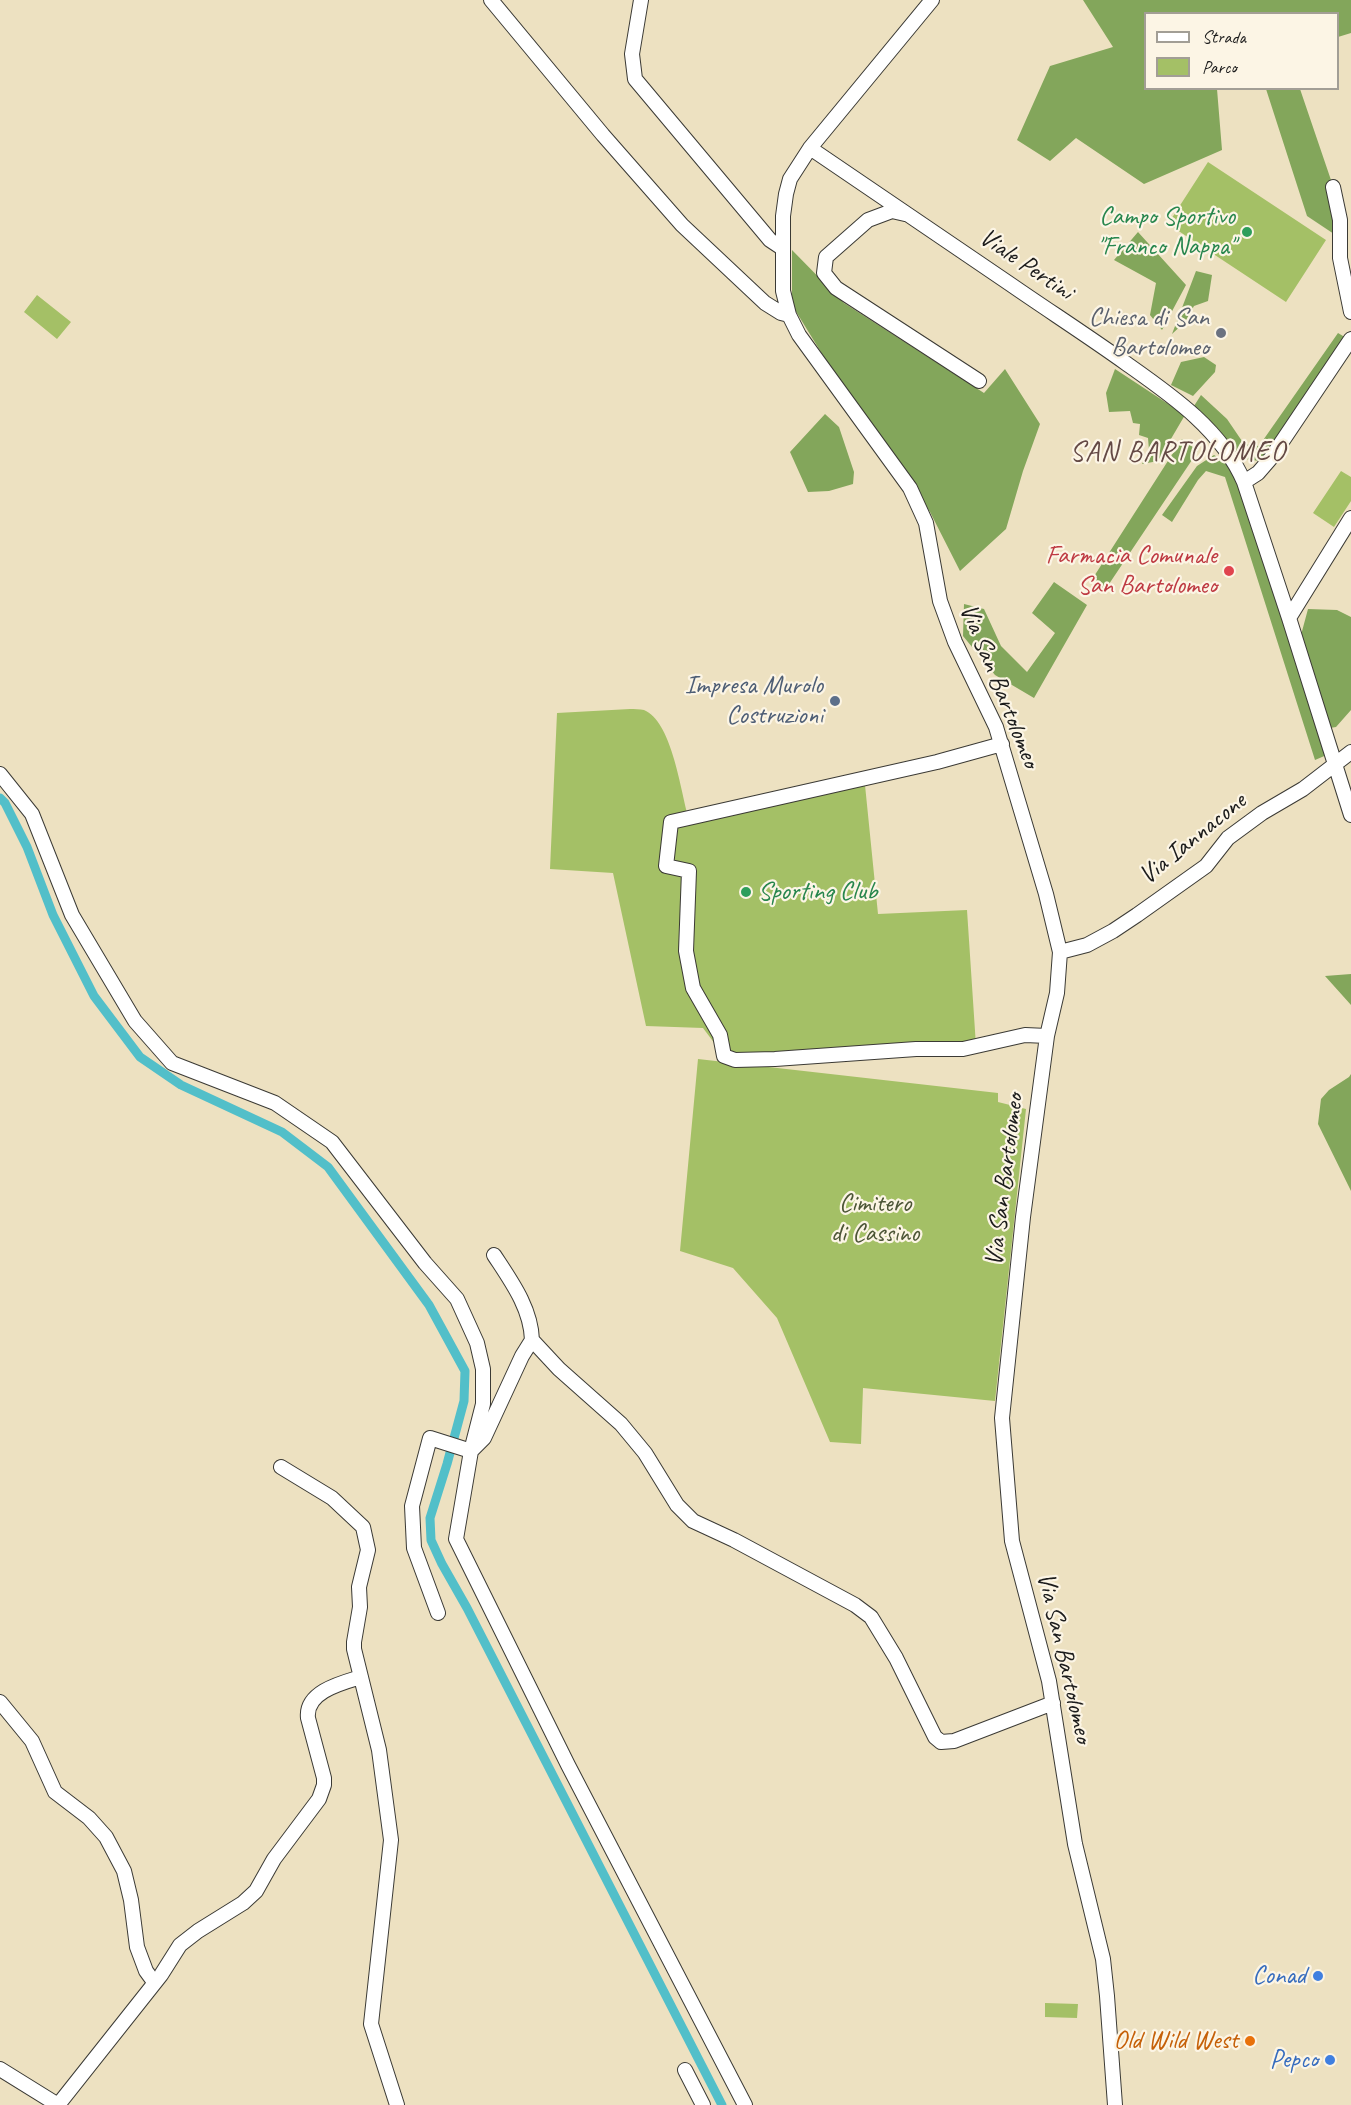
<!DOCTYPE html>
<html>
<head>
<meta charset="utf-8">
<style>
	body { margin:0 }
	#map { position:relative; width:1351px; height:2105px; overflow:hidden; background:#ede1c1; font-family:Caveat,sans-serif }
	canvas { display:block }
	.legend { position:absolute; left:1144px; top:12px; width:195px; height:78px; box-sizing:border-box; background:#fcf5e5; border:2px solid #a29e95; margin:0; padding:8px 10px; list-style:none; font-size:18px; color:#1c1c1c }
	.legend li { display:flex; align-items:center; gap:12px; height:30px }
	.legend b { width:30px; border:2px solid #a29e95 }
</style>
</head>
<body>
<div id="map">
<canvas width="1351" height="2105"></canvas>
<ul class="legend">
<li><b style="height:8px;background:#fff"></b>Strada</li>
<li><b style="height:16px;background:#a4c066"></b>Parco</li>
</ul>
</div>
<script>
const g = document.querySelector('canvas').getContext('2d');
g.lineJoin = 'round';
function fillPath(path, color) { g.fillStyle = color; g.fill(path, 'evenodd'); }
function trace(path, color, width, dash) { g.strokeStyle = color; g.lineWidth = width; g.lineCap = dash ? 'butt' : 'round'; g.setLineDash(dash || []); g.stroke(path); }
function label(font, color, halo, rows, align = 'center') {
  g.font = font + ' Caveat,sans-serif'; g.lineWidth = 4.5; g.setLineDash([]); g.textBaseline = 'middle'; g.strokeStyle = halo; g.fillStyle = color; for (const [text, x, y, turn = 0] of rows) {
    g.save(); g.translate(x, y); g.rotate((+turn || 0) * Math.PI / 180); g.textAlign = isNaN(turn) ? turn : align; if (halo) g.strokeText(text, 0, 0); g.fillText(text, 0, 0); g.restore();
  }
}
fillPath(new Path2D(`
	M1208 162 1326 240 1286 302 1168 224Z
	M37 295 71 322 57 339 24 312Z
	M1341 471 1351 477V501L1334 527 1313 513Z
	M630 709C634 709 640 709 644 710 671 721 680 786 687 812L865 785 878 914 967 910 976 1046 724 1056 703 1028 646 1026 613 873 550 869 557 713Z
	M698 1059 998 1093V1102L1026 1109 995 1401 863 1388 861 1444 830 1442 777 1318 733 1268 680 1251Z
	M1045 2003 1078 2004 1077 2018 1045 2017Z`), '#a4c066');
fillPath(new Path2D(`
	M1083 0H1351V33L1338 37V14H1146V88L1217 89 1222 150 1144 184 1076 138 1050 161 1017 140 1050 66 1113 47Z
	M1266 89H1300L1332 183 1334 234 1307 216Z
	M1138 232 1186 285 1162 330 1150 315 1156 283 1114 260Z
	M792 250 844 303 984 393 1005 369 1040 424 1023 471 1006 529 960 571 930 512 827 362 792 305Z
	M1196 271 1212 275 1208 301 1194 306 1185 322 1172 334Z
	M1338 333 1348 339 1266 458 1259 461 1238 458 1220 431 1194 406 1201 395 1227 419 1244 444 1259 446Z
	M1204 357 1216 365 1215 372 1193 396 1171 385 1181 362Z
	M1115 369 1185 415 1158 461 1142 464 1149 450 1148 438 1139 435 1140 424 1133 423 1130 411 1109 412 1106 393Z
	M825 414 839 427 854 472 853 484 829 491 808 492 790 452Z
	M1182 439 1198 451 1103 593 1091 581Z
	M1214 455 1231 465 1243 491 1329 754 1315 760 1225 477 1206 471 1198 480 1172 522 1162 515 1197 466Z
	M1054 582 1087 605 1034 698 995 675 963 636 964 604 984 609 1001 646 1027 672 1055 633 1032 613Z
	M1308 609 1337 610 1351 617V710L1336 727 1330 728 1301 635Z
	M1351 974V1005L1325 976Z
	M1351 1074V1191L1318 1124 1321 1099 1329 1090 1349 1077Z`), '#83a65b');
trace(new Path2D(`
	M0 798 5 803 27 847 53 915 94 996 140 1057 181 1085 282 1132 328 1167 429 1305 465 1371 464 1401 447 1464 430 1518 431 1540 442 1564 467 1608 722 2105`), '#52bfc9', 9);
const minor = new Path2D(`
	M491 0 603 135 682 225 765 303 781 313 789 315
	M641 0 632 54 635 79 770 240 782 248
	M932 0 810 148 790 179 786 194 783 216V291L789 315 799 335 910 488 926 523 940 601 955 642 996 727 1046 894 1060 952 1057 993 1047 1036 1023 1217 1002 1418 1012 1541 1049 1681 1075 1844 1103 1959 1107 1996 1115 2105
	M810 148C877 193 943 239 1010 284 1049 311 1088 336 1127 364 1171 395 1222 430 1244 482L1289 618 1351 815
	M1333 187 1340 220V258L1351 312
	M905 214 892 211 868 220 826 257 824 273 836 288 979 381
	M1244 482 1258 473 1271 458 1351 339
	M1289 618 1351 518
	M1002 744 937 762 671 822 666 866 689 871 686 951 693 988 720 1035 724 1056 735 1060 775 1059 916 1049H963L1025 1035 1047 1036
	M0 774 32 814 72 915 135 1021 172 1063 275 1103 332 1142 425 1263 457 1299 477 1343 483 1369V1404L471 1451 456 1539 568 1765 745 2105
	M1060 952 1087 945 1113 931 1137 915 1206 866 1228 838 1262 813 1303 789 1351 752
	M494 1255C511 1281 531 1308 532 1340
	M281 1467 332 1498 363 1527 368 1550 359 1587 360 1607 354 1642V1649L379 1750 391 1840 371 2024 397 2105
	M438 1613 414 1548 412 1506 430 1438 471 1451 484 1438 522 1356 532 1340 559 1369 621 1424 645 1453 677 1505 693 1521 734 1540 855 1605 871 1617 896 1658 935 1737 941 1742 954 1741 1053 1703
	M0 1702 32 1741 55 1792 89 1818 106 1837 124 1871 131 1900 137 1947 146 1971 154 1982
	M0 2069 58 2105
	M685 2070 703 2105
	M58 2105 161 1975 180 1945 198 1931 243 1903 256 1891 274 1859 319 1799 324 1785V1778L308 1718C305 1692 341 1683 361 1677`);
trace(minor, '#3b3a35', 16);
trace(minor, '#fff', 14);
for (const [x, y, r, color] of [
	[1247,232,6,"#2e9e5b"],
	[1221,333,6,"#6b7280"],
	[1229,571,6,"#e0444e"],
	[835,701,6,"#5c6f8a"],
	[746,892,6,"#2e9e5b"],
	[1318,1976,6,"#3f7fe0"],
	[1250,2041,6,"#e8710a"],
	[1330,2060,6,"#3f7fe0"]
]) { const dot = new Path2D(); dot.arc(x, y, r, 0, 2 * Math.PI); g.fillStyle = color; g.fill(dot); trace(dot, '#fcf5e5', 2); }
label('26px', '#27864d', '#fcf5e5', [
	["Campo Sportivo",1235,217],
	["\"Franco Nappa\"",1235,247],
	["Sporting Club",758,892,"left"]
], 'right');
label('26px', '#1c1c1c', '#fcf5e5', [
	["Viale Pertini",1026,265,34],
	["Via San Bartolomeo",999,686,68],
	["Via Iannacone",1193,839,-39],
	["Via San Bartolomeo",1005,1180,-83],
	["Via San Bartolomeo",1064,1658,77]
]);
label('26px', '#5b616d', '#fcf5e5', [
	["Chiesa di San",1209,318],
	["Bartolomeo",1209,348]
], 'right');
label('26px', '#be3a42', '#fcf5e5', [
	["Farmacia Comunale",1217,556],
	["San Bartolomeo",1217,586]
], 'right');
label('26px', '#4e5e75', '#fcf5e5', [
	["Impresa Murolo",823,686],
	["Costruzioni",823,716]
], 'right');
label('26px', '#4c5536', '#fcf5e5', [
	["Cimitero",875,1204],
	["di Cassino",875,1234]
]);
label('26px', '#366cbe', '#fcf5e5', [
	["Conad",1306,1976],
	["Pepco",1318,2060]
], 'right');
label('26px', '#c56008', '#fcf5e5', [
	["Old Wild West",1238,2041]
], 'right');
g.letterSpacing = '1.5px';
label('28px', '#644945', '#fcf5e5', [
	["SAN BARTOLOMEO",1178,453]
]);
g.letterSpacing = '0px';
</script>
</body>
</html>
